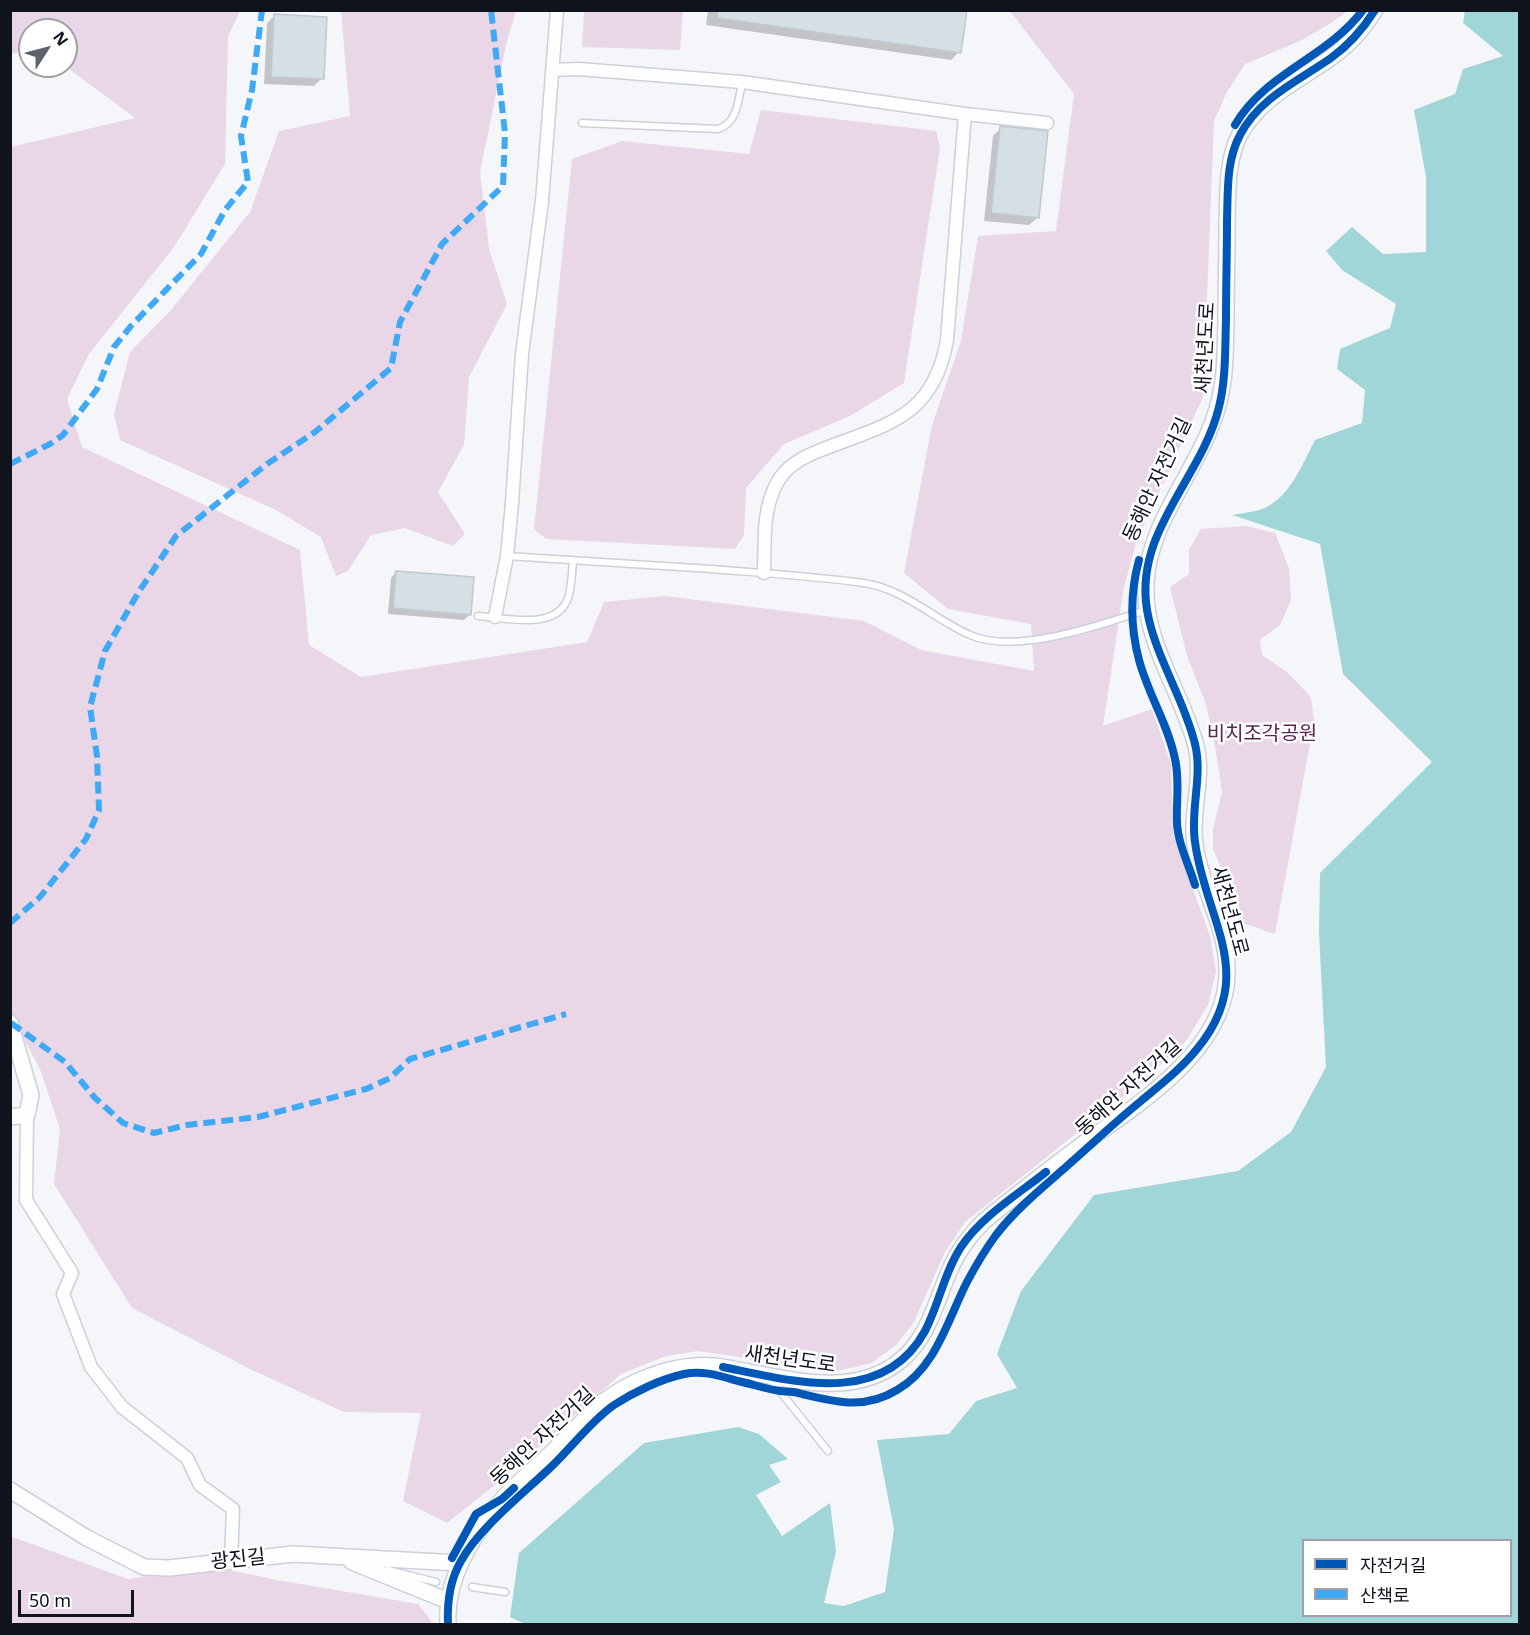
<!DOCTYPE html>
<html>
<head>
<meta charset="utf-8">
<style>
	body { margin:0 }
	#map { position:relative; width:1530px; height:1635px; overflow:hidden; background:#f4f6fa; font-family:"Noto Sans","Noto Sans KR",sans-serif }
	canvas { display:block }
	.frame { position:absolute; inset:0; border:12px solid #0e131e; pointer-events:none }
	.legend { position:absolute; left:1302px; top:1539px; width:210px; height:78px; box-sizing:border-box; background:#fff; border:2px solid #9fa1a5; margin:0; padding:8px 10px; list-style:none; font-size:18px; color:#0e131e }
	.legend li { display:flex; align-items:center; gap:12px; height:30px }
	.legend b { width:30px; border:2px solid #9fa1a5 }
	.north { position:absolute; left:18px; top:18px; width:60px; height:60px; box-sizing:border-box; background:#fff; border:2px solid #9fa1a5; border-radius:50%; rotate:54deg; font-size:16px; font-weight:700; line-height:24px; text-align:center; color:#0e131e }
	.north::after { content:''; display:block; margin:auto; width:21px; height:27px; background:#5e626b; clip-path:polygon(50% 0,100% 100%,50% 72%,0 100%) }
	.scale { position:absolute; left:18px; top:1590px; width:116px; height:27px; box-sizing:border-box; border:3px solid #0e131e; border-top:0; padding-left:8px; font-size:18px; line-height:21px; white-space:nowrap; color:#0e131e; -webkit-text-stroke:4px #fff; paint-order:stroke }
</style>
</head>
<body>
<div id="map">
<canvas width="1530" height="1635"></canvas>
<div class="frame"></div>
<ul class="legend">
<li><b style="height:8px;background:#0057b8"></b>자전거길</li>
<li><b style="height:8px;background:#3fa9f5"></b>산책로</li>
</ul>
<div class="north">N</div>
<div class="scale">50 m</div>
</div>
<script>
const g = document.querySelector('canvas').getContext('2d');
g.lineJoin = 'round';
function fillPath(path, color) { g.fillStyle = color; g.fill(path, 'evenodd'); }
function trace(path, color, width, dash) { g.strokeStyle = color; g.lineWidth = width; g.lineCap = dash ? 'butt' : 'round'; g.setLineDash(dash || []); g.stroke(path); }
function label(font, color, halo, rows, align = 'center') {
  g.font = font + ' "Noto Sans","Noto Sans KR",sans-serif'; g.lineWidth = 5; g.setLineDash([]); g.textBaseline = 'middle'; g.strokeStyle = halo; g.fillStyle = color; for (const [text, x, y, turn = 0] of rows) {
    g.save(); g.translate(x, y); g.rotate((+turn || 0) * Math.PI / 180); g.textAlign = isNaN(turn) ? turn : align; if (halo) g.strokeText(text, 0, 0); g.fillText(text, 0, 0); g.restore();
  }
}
fillPath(new Path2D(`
	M11 11H240L228 36 225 164 174 247 89 354 67 399 82 447 300 550 309 645 361 677 587 642 604 602 665 596 864 621 921 650 1034 671 1031 624 948 609 904 573 932 425 961 341 978 236 1056 231 1074 94 1010 11H1348L1328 25 1300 41 1245 64 1227 92 1214 121 1203 397 1137 540 1124 587 1103 726 1152 709 1171 764 1173 834 1210 936 1216 971 1208 1005 1186 1041 1152 1073 965 1222 945 1252 914 1322 896 1345 872 1363 837 1371 698 1351 666 1356 621 1374 500 1481 447 1523 403 1501 421 1413 344 1412 252 1370 132 1308 54 1184 60 1129 40 1069 11 1015 10 147 135 118 65 66 66 30H30V50L11 54Z
	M341 11H516L506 45 480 172 489 249 507 304 469 377 464 445 438 492 465 534 453 546 405 528 371 535 348 571 336 576 321 537 276 510 120 440 114 414 130 352 171 310 250 212 279 131 350 116Z
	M584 11H683L680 50 582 47Z
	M761 110 936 131 940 148 904 383 850 416 784 444 746 488 744 535 735 549 546 539 534 529 572 159 622 141 749 154Z
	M1246 526 1275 533 1289 568 1291 600 1280 625 1260 640 1262 655 1287 672 1311 697 1314 722 1275 934 1239 922 1236 904 1213 849V829L1222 792 1215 746 1206 704 1187 656 1170 587 1189 574V550L1201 529Z
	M10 1536 128 1579 209 1566 277 1580 418 1604 430 1619 432 1624H11Z`), '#e9d7e8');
fillPath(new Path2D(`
	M1465 10 1520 11 1519 1624H525L510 1617 519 1553 644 1443 738 1427 759 1434 788 1459 769 1465 781 1482 756 1495 782 1536 830 1503 836 1551 824 1603 844 1606 885 1592 894 1529 877 1440 949 1434 976 1401 1017 1388 997 1354 1021 1291 1094 1195 1238 1171 1291 1132 1326 1067 1319 933 1320 873 1432 762 1343 674 1320 544 1232 515C1242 513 1255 512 1265 508 1291 495 1302 465 1315 440L1362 423 1365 390 1337 369 1340 349 1390 328 1396 304 1342 270 1326 251 1352 227 1383 254 1426 252V177L1414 110 1455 94 1463 69 1503 56 1463 23ZM1304 1540H1510V1616H1304Z`), '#a1d6d9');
fillPath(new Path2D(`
	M708 10H965L959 52 951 60 706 25Z
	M275 15 322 78 314 86 264 84 267 23Z
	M1001 128 1037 218 1029 225 984 221 993 136Z
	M396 572 470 614 464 620 388 614 391 578Z`), '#0003');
const building = new Path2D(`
	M718 10H967L961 53 717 18Z
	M274 14 327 17 324 79 271 77Z
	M1000 126 1048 131 1039 218 991 213Z
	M396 571 474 577 471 615 393 608Z`);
fillPath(building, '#d5dfe6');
trace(building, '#c1c8ce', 1.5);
const service = new Path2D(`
	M582 123 718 129C738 123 738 100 742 83
	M507 556C575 560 643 565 711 569 762 573 814 576 864 583 904 589 934 619 970 635 1015 655 1101 625 1146 610
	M478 616C506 618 557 631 568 598 572 586 572 572 573 560
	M770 1379 828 1451
	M388 1570 436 1582
	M472 1587 505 1592`);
const minor = new Path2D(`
	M552 70 579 69 742 82 965 114 1047 123
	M764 573C765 542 762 510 777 483 786 466 803 457 821 450 886 424 933 419 947 340L965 114
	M495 617 507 556 512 503 522 354 542 201 557 10
	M27 1115 26 1200 72 1273 63 1294 91 1367 122 1407 187 1458 200 1485 233 1509 231 1562`);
const tertiary = new Path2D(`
	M10 1023 31 1095 27 1115 10 1117
	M10 1490 87 1538 144 1567 169 1568 293 1554 459 1563
	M352 1562 448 1601
	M448 1624C445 1578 473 1536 501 1501 513 1486 530 1473 544 1460 563 1442 581 1422 600 1404 626 1384 661 1368 695 1366 714 1364 731 1369 749 1372 800 1382 858 1396 901 1360 930 1336 937 1297 952 1265 960 1248 971 1234 984 1221 1015 1196 1047 1171 1079 1147 1137 1104 1230 1050 1227 968 1226 926 1201 887 1195 845 1190 812 1204 779 1196 746 1182 692 1143 642 1146 584 1149 512 1211 460 1222 387 1226 366 1225 345 1226 324 1226 290 1227 257 1227 224 1228 194 1226 161 1240 134 1260 99 1295 82 1326 61 1346 48 1362 31 1375 10`);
trace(service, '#ccd0d8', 9);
trace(minor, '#ccd0d8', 15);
trace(tertiary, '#ccd0d8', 18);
trace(service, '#fdfefe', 6);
trace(minor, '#fdfefe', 12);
trace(tertiary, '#fdfefe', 15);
trace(new Path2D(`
	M10 464 50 444 63 435 97 389 114 347 131 326 201 254 225 210 248 182 241 136 252 90 262 10
	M10 923 40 897 86 839 99 810 97 756 90 707 105 651 138 593 176 536 267 464 315 432 391 368 400 322 442 244 503 186 505 133 491 10
	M11 1023 65 1062 95 1098 123 1123 154 1133 187 1125 258 1117 366 1089 390 1078 410 1059 566 1014`), '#3fa9f5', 6, [12, 6]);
trace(new Path2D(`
	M1235 125C1265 73 1327 58 1363 10
	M1139 560C1130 593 1130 626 1139 660 1148 694 1168 724 1175 759 1180 780 1176 802 1177 823 1178 844 1189 865 1195 885
	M723 1367C792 1381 883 1408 925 1331 939 1304 944 1273 961 1247 982 1216 1017 1195 1046 1172
	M452 1558 476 1514 502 1499 514 1488
	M448 1624C447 1603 450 1580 461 1561 479 1528 524 1493 552 1466 572 1447 591 1421 614 1405 634 1392 661 1379 684 1374 703 1370 720 1376 738 1381 752 1384 766 1389 780 1391 794 1393 788 1390 802 1394 836 1402 864 1410 897 1390 936 1368 948 1319 967 1282 976 1265 985 1250 996 1235 1016 1209 1042 1188 1067 1166 1091 1145 1115 1122 1141 1101 1160 1085 1181 1069 1197 1049 1259 974 1205 920 1195 842 1190 809 1203 776 1195 744 1184 698 1155 657 1147 610 1134 531 1202 478 1219 407 1226 379 1225 349 1226 320 1226 287 1227 254 1227 221 1228 192 1226 161 1240 135 1259 98 1298 81 1331 58 1349 45 1363 29 1375 10`), '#0057b8', 8);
label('20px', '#0e131e', '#fff', [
	["새천년도로",1206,348,-87],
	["동해안 자전거길",1158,480,-65],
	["새천년도로",1229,911,75],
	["동해안 자전거길",1129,1088,-42],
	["새천년도로",790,1360,8],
	["동해안 자전거길",543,1437,-43],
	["광진길",238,1560,-6]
]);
label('20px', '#5c2554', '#fff', [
	["비치조각공원",1262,734]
]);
</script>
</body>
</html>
